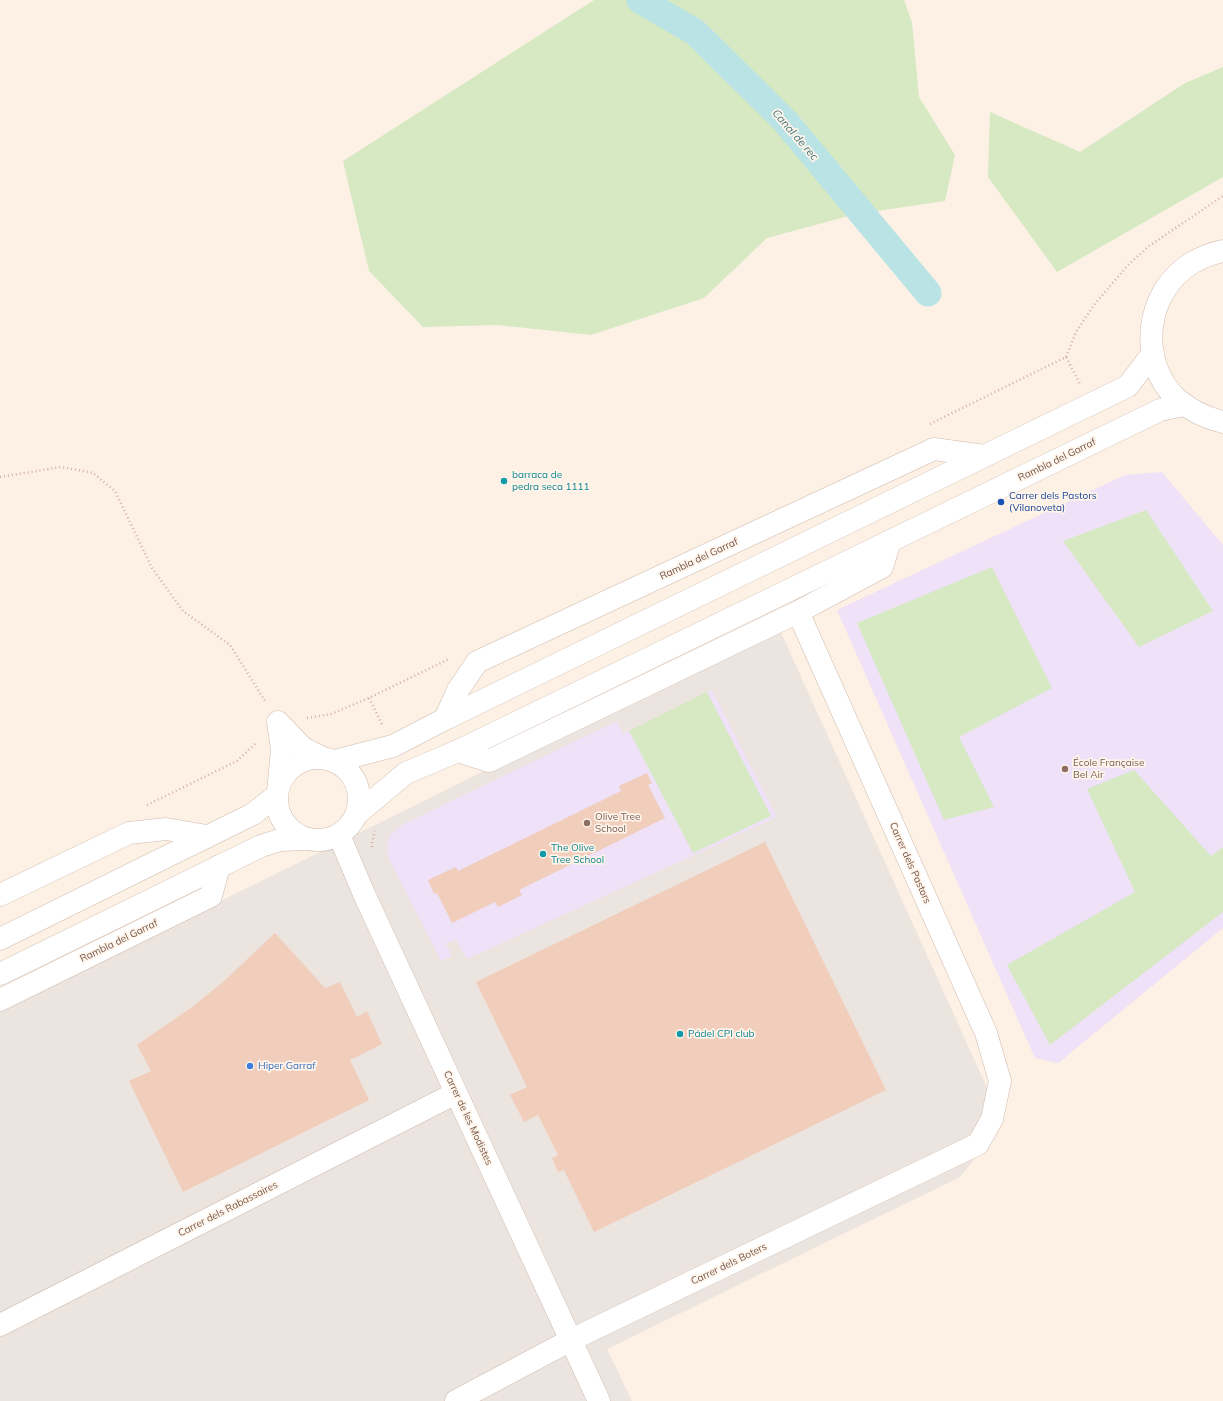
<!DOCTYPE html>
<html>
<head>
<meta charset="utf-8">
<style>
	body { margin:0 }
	canvas { display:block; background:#fcf1e4 }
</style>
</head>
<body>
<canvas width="1223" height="1401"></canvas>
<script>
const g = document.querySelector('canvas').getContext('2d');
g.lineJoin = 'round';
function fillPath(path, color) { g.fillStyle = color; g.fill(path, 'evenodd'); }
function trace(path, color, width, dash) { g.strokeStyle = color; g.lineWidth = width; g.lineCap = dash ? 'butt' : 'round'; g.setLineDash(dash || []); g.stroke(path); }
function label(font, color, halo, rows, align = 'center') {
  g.font = font + ' Mulish,sans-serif'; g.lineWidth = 3.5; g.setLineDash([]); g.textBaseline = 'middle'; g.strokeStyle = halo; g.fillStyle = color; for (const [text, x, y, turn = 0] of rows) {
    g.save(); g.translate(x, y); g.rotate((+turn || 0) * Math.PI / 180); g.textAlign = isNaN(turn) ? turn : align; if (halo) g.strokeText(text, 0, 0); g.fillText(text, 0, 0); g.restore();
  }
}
fillPath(new Path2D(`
	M778 626 1003 1123 960 1177 607 1349 632 1401H0V1010Z`), '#ece4df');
fillPath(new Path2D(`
	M1162 472 1223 545V928L1058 1063 1035 1058 837 610 1125 475Z
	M712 690 777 817 467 959 456 939 446 944 452 956 441 961 389 859 387 849 388 839 392 833 402 825 617 721 623 734Z`), '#eee1f8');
fillPath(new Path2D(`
	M594 0H904L912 22 919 97 955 155 945 201 856 214 767 238 704 298 591 335 498 325 423 327 369 271 343 161Z
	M1223 67V177L1057 272 988 177 990 112 1080 152 1185 83Z
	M1146 510 1213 611 1139 647 1063 541Z
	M992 567 1052 688 959 737 994 807 944 820 857 623Z
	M707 692 771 816 693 853 629 731Z
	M1134 770 1211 856 1223 847V912L1050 1045 1007 965 1135 892 1087 789Z`), '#d6e9c3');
trace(new Path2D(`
	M640 0 695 32 785 121 928 293`), '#b9e3e5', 27);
fillPath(new Path2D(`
	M647 773 652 783 648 785 665 818 519 890 522 895 498 907 495 902 452 923 437 893 434 894 428 880 456 867 458 871 621 791 619 786Z
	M765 842 886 1090 594 1232 564 1170 558 1172 552 1158 558 1155 538 1115 524 1122 510 1095 527 1087 476 982Z
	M275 933 325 988 340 982 357 1017 367 1011 382 1044 350 1060 369 1100 183 1192 129 1081 151 1071 137 1045 192 1007 222 983Z`), '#f1cdbc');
const minor = new Path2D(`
	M445 719 458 690 477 662 934 449 984 456
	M278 722 282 749 279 782
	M278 722 303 748 321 757
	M458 751 489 761 798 612 882 567 890 541
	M339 835 364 894 599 1401
	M0 895 129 833 166 829 207 836
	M0 1000 211 896 219 866
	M0 1325 456 1093
	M456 1401 571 1340 978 1144 992 1119 1000 1081 986 1033 798 612`);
const tertiary = new Path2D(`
	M1223 251C1212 253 1202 257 1192 263 1145 291 1137 362 1177 399 1191 411 1206 418 1223 422
	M277 799a41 41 0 1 1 82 0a41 41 0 1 1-82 0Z
	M335 761 393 746 445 719 1128 386 1153 353
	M358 813 406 773 458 751 1160 410 1184 405
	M0 939 253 814 276 796
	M0 974 261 846 280 840 305 839`);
trace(minor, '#cfbaae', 23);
trace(tertiary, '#cfbaae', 23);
trace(new Path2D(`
	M1066 357 1076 332 1094 305 1128 265 1149 246 1223 196
	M930 424 1066 357 1080 384
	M0 477 61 467 93 473 115 491 152 568 183 611 230 645 265 701
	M369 698 382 724
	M307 718 331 714 369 698 449 659
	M147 805 237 761 256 743
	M372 847V842L375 831`), '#d6b0a0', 2.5, [1, 3]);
trace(minor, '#fff', 22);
trace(tertiary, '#fff', 22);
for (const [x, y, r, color] of [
	[504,481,4,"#0f9aa8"],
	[1001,502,4,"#1a4fb4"],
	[1065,769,4,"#8d6e63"],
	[587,823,4,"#8d6e63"],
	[543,854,4,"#0f9aa8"],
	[680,1034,4,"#0f9aa8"],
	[250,1066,4,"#3f7fe0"]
]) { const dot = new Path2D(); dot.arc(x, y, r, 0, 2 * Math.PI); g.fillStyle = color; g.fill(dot); trace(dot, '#fff5eb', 1.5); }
label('10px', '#74564a', '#fff5eb', [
	["Rambla del Garraf",1057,460,-26],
	["Rambla del Garraf",699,559,-25],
	["Carrer dels Pastors",910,863,66],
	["Rambla del Garraf",119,941,-26],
	["Carrer de les Modistes",468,1118,65],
	["Carrer dels Rabassaires",228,1209,-27],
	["Carrer dels Boters",729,1264,-26]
]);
label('10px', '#0d838f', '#fff5eb', [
	["barraca de",512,475],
	["pedra seca 1111",512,487],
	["The Olive",551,848],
	["Tree School",551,860],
	["Pádel CPI club",688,1034]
], 'left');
label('10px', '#164399', '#fff5eb', [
	["Carrer dels Pastors",1009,496],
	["(Vilanoveta)",1009,508]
], 'left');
label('10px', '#785e54', '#fff5eb', [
	["École Française",1073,763],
	["Bel Air",1073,775],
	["Olive Tree",595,817],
	["School",595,829]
], 'left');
label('10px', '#366cbe', '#fff5eb', [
	["Hiper Garraf",258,1066]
], 'left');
label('italic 11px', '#3e7579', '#fff5eb', [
	["Canal de rec",795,135,49]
]);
</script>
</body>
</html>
